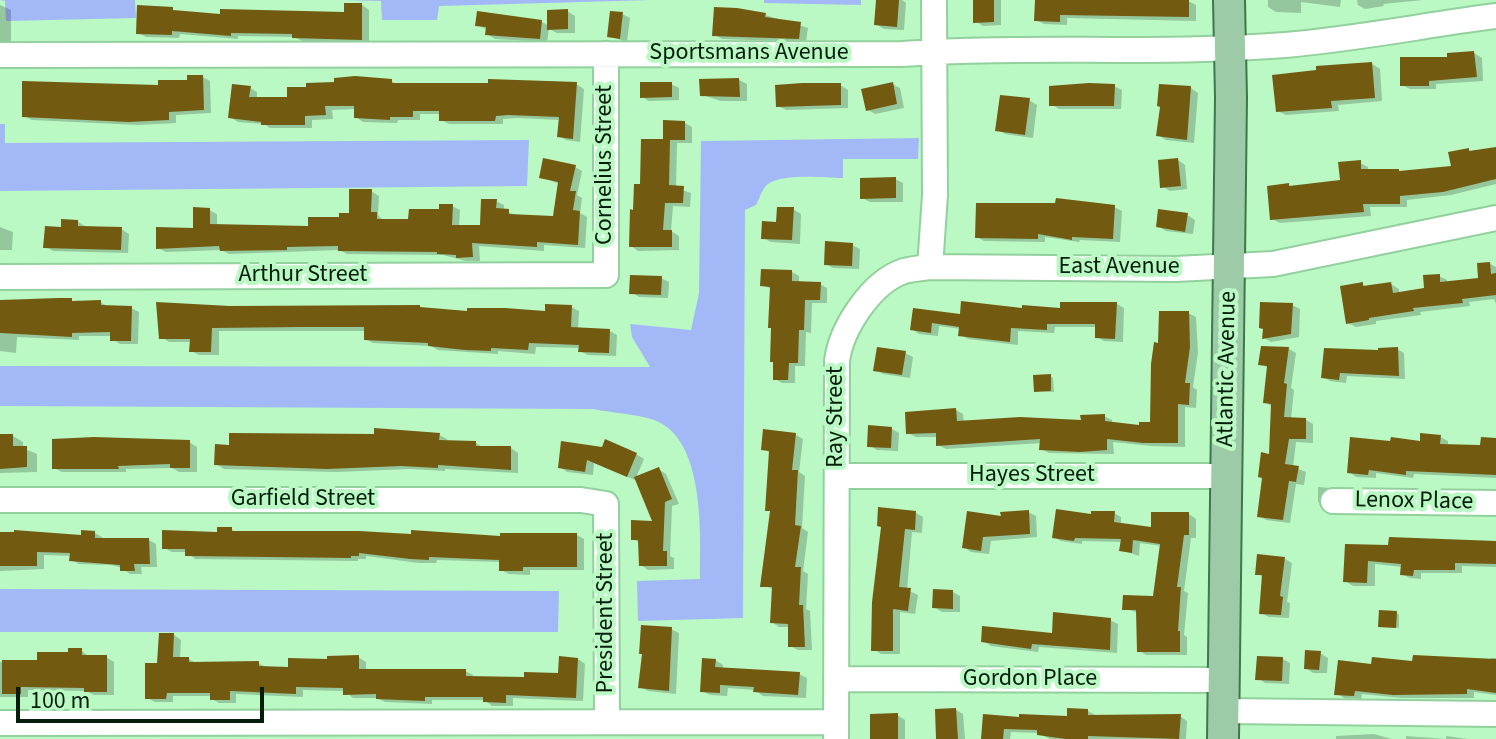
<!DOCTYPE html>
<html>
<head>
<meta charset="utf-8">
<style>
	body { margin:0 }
	#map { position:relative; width:1496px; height:739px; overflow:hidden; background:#baf9c4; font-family:"Source Sans 3",sans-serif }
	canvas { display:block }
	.scale { position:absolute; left:16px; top:687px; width:248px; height:36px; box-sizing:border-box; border:4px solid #051d0b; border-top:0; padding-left:10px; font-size:24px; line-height:28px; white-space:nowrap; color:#051d0b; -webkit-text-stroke:6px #baf9c4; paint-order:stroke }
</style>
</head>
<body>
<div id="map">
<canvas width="1496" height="739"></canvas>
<div class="scale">100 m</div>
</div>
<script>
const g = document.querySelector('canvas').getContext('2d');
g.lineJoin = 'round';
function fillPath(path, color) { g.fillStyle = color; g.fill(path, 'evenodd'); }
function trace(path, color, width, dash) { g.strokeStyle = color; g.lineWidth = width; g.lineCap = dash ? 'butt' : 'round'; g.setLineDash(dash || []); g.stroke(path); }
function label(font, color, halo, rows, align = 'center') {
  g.font = font + ' "Source Sans 3",sans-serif'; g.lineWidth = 8; g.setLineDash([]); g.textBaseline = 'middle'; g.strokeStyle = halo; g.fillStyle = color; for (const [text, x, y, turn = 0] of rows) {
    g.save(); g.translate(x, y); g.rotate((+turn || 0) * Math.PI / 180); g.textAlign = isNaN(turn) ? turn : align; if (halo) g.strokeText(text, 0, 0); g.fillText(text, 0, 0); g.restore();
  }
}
fillPath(new Path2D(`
	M0 0H135L136 18 6 21 5 1Z
	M344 0H652L439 6 437 20H382L381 1Z
	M764 0H861V5L764 3Z
	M0 124H5V143L529 140 527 186 0 191Z
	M919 138 918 159H843V178C824 178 777 172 765 187 761 192 759 200 756 205L745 210 743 618 638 621 637 581 700 579C700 536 706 439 654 420 636 414 613 413 593 409L0 406V366L650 367 632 337 630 324 691 330 699 293 701 141Z
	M0 589 559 591 558 632H0Z`), '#a3b9f7');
fillPath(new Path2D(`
	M878 0H902L906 3 904 30 884 29 876 24Z
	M975 0H1001V25L983 26 975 21Z
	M1037 0 1188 1 1196 5V21L1067 18V25L1044 24 1036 20Z
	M1268 0H1341L1340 7 1301 2V13L1276 12 1268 7Z
	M1357 0H1423L1383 4 1384 6 1365 9 1358 5Z
	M0 5 11 10V43H0Z
	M362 5 369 10V43L302 41 294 37 238 36V39L180 34 179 38 146 37 138 33 222 16 346 14Z
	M567 11 575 16V33H557L549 29 547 42 495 39 487 34 488 30 477 25 542 22 549 26Z
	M622 14 630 18 627 42 609 36Z
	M765 15 808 28 806 42 722 39 715 35Z
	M1474 53 1482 58 1483 81 1436 84V89H1410L1402 85Z
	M1372 64 1380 69 1382 101 1338 105 1339 111 1286 115 1278 111Z
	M203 77 210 81 211 113 176 115V123L138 125 32 120 24 116 189 82Z
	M739 80 747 84V101H721L702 95Z
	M391 81 399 85 576 84 584 89 580 142 566 140 559 136 561 120 517 118 503 119V124H449L441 120V114H420V120H398L397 123 363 122 356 117V109L332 110 333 119 312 120V128H270L264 124 238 122 230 117 250 88 257 92V99H289Z
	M671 84 679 88V100L649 101 642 97Z
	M892 84 900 88 904 108 875 114 868 110Z
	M840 85 848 90V108L786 110 778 106Z
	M1114 86 1122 90 1121 109H1059L1051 104Z
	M1191 88 1198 93 1194 143 1166 140 1158 135 1162 107Z
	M1029 100 1037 105 1033 138 1005 134 998 130Z
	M685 123 692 127V143H677L676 188 691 193 690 207 673 206 671 231 679 236V250L638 251 631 246 635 212 642 186 665 141Z
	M1496 149V184L1451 195 1407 200V207H1370L1371 216 1280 223 1272 219 1289 185 1293 187 1342 181 1360 163 1368 167V171L1402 173 1454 168 1469 150 1472 152Z
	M1178 160 1185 165 1187 189 1170 191 1162 186Z
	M575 167 582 171 577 195 582 198 580 213 587 217 585 248 544 245V251L479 246 480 261H466L443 255 347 254 339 250 229 254 221 250 166 252 158 248 195 230 209 210 217 214V226L310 228 351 215 371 191 379 196 378 215 384 221H410L452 206 460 210 459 227H482L496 201 504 205V211L516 215 555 218 560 184 541 177Z
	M895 179 903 183V202H870L862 198Z
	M1114 207 1122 211 1120 242 1080 240 1079 242 1045 237V242L984 241 977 237Z
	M793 209 801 214 800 244 771 242 763 238Z
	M1187 215 1195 220 1193 234 1166 231 1158 226Z
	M78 222 85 226 121 229 129 234 128 253 53 251 46 247Z
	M0 227 13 232 12 250H0Z
	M852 245 860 249 859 269 833 268 826 264Z
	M1490 264 1496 267V304L1494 299 1469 302 1470 306 1420 312 1421 315 1376 321V324L1356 327 1348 323 1362 284 1369 288 1391 284 1399 289V294L1426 290 1439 276 1447 280V284L1481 280Z
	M792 272 799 276V283L820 284 827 288V303H812L811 333 806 332 805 366H795V383H782L775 379 772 289 762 285Z
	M661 278 669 282 668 298 639 297 631 292Z
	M71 300 76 303 100 302 109 307 131 308 139 312 138 344H120L112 339V336H79V340L17 337 16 353 0 351V302Z
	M1117 304 1124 308 1123 342 1104 341 1097 337V327H1055L1054 333 1018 331V345L968 339 960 334 961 329 939 326 938 336 919 334 912 329 914 310 962 316Z
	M1292 305 1300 309 1299 337 1271 342 1264 338Z
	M419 307 425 310 468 313H547L571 307 579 311 578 329 610 331 617 335 616 356 588 355 580 351 581 348 536 347 535 354 498 351V354L438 350 431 346 373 343 366 339V331H219V355H199L191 351V342H169L161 337 230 308Z
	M1188 313 1196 317 1198 352 1193 387 1197 390 1196 408 1185 407V447L1152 446 1113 442 1114 454 1049 453 1041 449 1042 443 946 449 938 445V437H916L908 433 956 410 963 414 964 422H1083L1104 416 1112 420V424L1141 428 1152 424 1160 345Z
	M1263 348 1289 349 1296 353 1291 388 1294 390 1291 419 1306 420 1313 424V443L1296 442 1293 467 1306 472 1304 485 1296 484 1290 523 1266 520 1259 516 1271 456 1273 407 1265 402 1269 368 1260 364Z
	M1397 349 1404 353 1405 379 1347 376 1346 383 1330 381 1323 377 1380 352Z
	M905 353 913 357 910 378 883 374 876 370Z
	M1050 376 1053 378 1054 392 1036 391Z
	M892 429 899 433 898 451 877 450 869 445Z
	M439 435 447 439V442L476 443 484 448H511L518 453V473L445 469V471L410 469 336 472 224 469 216 464Z
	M796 435 803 439 799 472 805 476 802 528 808 532 803 571 808 574 806 609 810 611 812 650H798L790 646V627H779L772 622 774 590 763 585 772 512 767 509 771 453 763 449Z
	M13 436 23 442V448L37 454V472L0 473V444Z
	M1440 437 1448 441V446L1482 447 1496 440V478L1414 474 1413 478 1376 473V478L1356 477 1349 472Z
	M189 442 197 447V472H179L172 468 126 469V472H62L54 468Z
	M563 443 636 454 644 459 635 480 594 463 593 475 567 472 560 467Z
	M658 469 666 474 679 504 672 506 670 556 674 558V569L648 570 641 565 640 543 633 539 655 523Z
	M1318 487 1330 488 1336 491 1326 506 1318 502Z
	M1028 512 1036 516 1037 537 991 541 989 554 971 552 964 547 1003 518Z
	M916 513 923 517 922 533 912 532 907 590 918 595 915 614 900 612V654H881L873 649 883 527Z
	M1114 513 1121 517V525L1153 529 1189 514 1196 519V538H1191L1184 591 1188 593 1184 635 1187 637V655H1146L1139 651 1138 613 1124 608 1154 598 1162 546 1140 543 1139 556 1121 550 1122 542 1082 541V544L1061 541 1054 537 1093 517Z
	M231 529 237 533 502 538 577 535 584 539V570H530V575L509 574 501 570V562L437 560 436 563H419L366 556V559H358V561L195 559 187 552H172L164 548Z
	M95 533 102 537V540H149L156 544 157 567H141L142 574H130L122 568 112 565 79 564 72 560V556L44 555V569L0 571V534L83 537Z
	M1496 543V567L1462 566V573H1421V579L1410 578 1402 574 1403 567 1375 564V586H1353L1345 581 1347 546 1390 548Z
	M1285 559 1292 563 1287 602 1290 603 1289 618 1269 617 1261 613 1264 578 1257 573Z
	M953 592 960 596V612H942L934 607Z
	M1396 613 1399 614V628L1381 626Z
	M1110 620 1118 624 1117 653 1039 647 1038 652 991 646 983 641 1053 635Z
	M671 629 679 633 676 694 648 691 640 687Z
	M174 635 181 640 180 659H189L197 664 258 663 266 667 290 669 358 657 366 662V671H465L473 675V679H526L560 675 578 659 585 664 583 701 513 698V706H492L485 700H432V704L385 702 377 698H353L345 691 303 690V697L236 694V703H219L212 699V696H173V702H155L147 698Z
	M81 650 89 657H106L114 662V695H94L86 691 28 690V697H0V662H39Z
	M1320 653 1328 658 1327 673H1313L1306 668Z
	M1491 658H1496V695L1474 692V698H1402L1362 694 1361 699 1344 698 1337 693 1373 666 1490 661Z
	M1283 659 1290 663 1289 684 1265 683 1258 678Z
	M715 660 723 665V669L799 674 807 678 806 698 763 696 755 690 728 688 727 696 710 695 702 691Z
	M956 710 963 714 965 739H938Z
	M1088 711 1095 715 1180 716 1187 721 1186 739H1050L1039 733 1011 732 1010 739H983L1021 719 1069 718Z
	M897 715 905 720V739H873Z
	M1374 734 1392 739H1336V736Z
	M1406 736 1446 739V736L1468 739H1406Z`), '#0003');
fillPath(new Path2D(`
	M876 0H899L897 27 874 25Z
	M973 0H994V22L973 23Z
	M1035 0H1189V17L1060 15V22L1034 21Z
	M344 3H362V40L292 38V34L231 33V36L172 31V35L136 34 137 5 173 7V10L220 14V9L344 12Z
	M714 7 737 8 766 13 765 17 801 22 799 39 712 36Z
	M568 9V29L547 30V10Z
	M477 11 542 20 540 39 485 35 486 27 475 26Z
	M610 11 623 12 620 39 607 37Z
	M1474 51 1477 77 1429 81V86H1400V57H1447V53Z
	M1372 62 1375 98 1331 101 1332 108 1276 112 1272 75 1316 70V66Z
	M187 75H203L204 110 169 112V120L129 122 22 117V81L158 85V80H187Z
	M355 76 392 79V83H488V79L577 82 573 139 557 137 559 117 508 115 496 116 495 121H439V111H413V117H390V120L354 118V106H325L326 115 305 116V125H261V122L228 118 232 84 251 86 249 97H287V87H306V83L334 82V78Z
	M739 78 740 97 700 96 699 79Z
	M640 82H672V97L640 98Z
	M893 82 897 104 866 111 861 89Z
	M802 83H841V105L776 107 775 85Z
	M1089 83 1115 84 1114 106H1049V86Z
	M1159 84 1191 86 1187 140 1156 136 1160 107 1157 106Z
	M1000 95 1030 98 1025 135 995 131Z
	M663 120 685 121V140H670L669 185 684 186 683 203H665L663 230H672V247H629L630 209 633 210 634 184H640L641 139H663Z
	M1496 147V179L1443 192 1400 196V204H1363L1364 212 1270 220 1267 186 1289 183V186L1340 180 1338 162 1361 160V169H1399V171L1451 166 1448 152 1469 148V151Z
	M543 158 576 165 570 191H576L573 210 580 211 578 245 537 242V247L472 243 473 257 456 258V255L437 254V252L338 251V246L287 247V250L220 251 219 246 156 249V227L193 228V207L210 208V224L308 226V217H339V213H349V189H372L371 212H377V219H408L409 209H439V204H453L452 225H480L481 199H497L496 208 509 209V214L553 216 558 182 539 178Z
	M1178 158 1181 186 1160 188 1158 160Z
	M896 177V198L860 199V178Z
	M1056 198 1115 205 1113 239 1072 237V240L1038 234V239L975 238 976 203H1055Z
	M777 207H794L792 240 761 239 762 221 776 222Z
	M1158 209 1188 213 1185 232 1156 227Z
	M61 219 78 220V226L122 227 121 250 43 248 45 226 61 227Z
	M825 241 853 243 852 266 824 265Z
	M1490 262 1491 274 1496 273V295L1462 299 1463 303 1413 308 1414 311 1369 318V320L1346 324 1340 286 1363 282V286L1391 282 1393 293 1424 288 1423 275 1440 274V282L1478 278 1477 263Z
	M761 269 792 270V281L821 282 820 300H805L804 330H799L798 363H789L788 380H773V362H770L771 328H768L770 287 760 286Z
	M630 275 662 276 661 295 629 294Z
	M59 298H72V301L101 300V305L132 306 131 341H110V332L72 333V337L0 333V300Z
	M961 301 1022 308V305L1060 308V302H1117L1115 339 1095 338V324H1047V330L1011 328 1010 342 958 336 959 327 932 323 931 333 910 330 913 308 960 314Z
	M156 302 230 306 420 305V307L467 311V308H505L545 311V304L572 305 571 327 610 329 609 353 578 352 579 345 529 343 528 350 491 348V351L465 350 428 346V343L364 340V327H300L212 328 211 352H189L190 339H159Z
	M1260 302 1293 303 1291 334 1262 339 1263 329 1259 328Z
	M1159 311H1189L1190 347 1185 383H1190L1189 405 1178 404V443H1143L1107 439V450L1080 452 1039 450 1040 439 936 446V433L906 434 905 412 956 408 957 421 1020 417 1081 420 1080 415 1105 414V421L1139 425V422H1150L1151 364 1154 342 1158 343Z
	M1261 346 1289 347 1284 383 1287 384 1284 417 1306 418V439H1289L1285 464 1299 466 1296 482 1289 481 1283 520 1257 517 1262 478 1258 477 1261 452 1269 454 1271 404 1263 403 1267 366 1258 365Z
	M877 347 906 351 902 375 873 371Z
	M1398 347 1399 376 1340 373 1339 380 1321 378 1324 348 1378 350V348Z
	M1051 374V391L1034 392 1033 375Z
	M868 425 892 427 891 448 867 447Z
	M374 428 440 433 439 440 476 441V446H511V470L438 465V468L401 466 327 469 214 465 215 444 229 445V433L374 434Z
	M763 429 796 433 792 470H798L795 525 801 526 795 567H801L799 605H803L805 647H788V624L770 623 772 587H760L770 511H765L769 451 761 450Z
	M1420 433 1441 435 1440 444 1480 445 1481 437 1496 438V475L1406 471V475L1369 470 1368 475 1347 473 1350 437 1390 441 1391 437 1420 441Z
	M0 434H13V446H27V467L0 469Z
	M94 437 190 440V468H170V464L118 466 119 469H52V439Z
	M605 439 637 453 627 477 587 460 585 472 558 468 561 441 602 447Z
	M659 467 672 499 665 502 663 551H667V566H639L638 540H631V520L652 521 634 477Z
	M878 507 916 511 915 530 905 529 899 587 911 588 908 611 893 609V651H871L872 602 881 527 877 526Z
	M1056 509 1091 514V511H1115L1114 522 1151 527V512H1189V535H1184L1177 587H1181L1178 631H1180V652H1137L1136 610H1122L1123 595 1153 596 1160 544 1133 540 1132 553 1119 551 1121 539 1075 538 1074 541 1052 538Z
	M1029 510 1030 534 983 537 981 551 962 548 967 511 1001 516 1000 512Z
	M217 527H232V531H359L411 534V530L500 536V533H577V567H523V571H499V560L429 557V560L410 559 359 553V556H351V558L185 556V549H162V530L217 532Z
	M14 530 81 535V530L95 531V538H149L150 564H134L135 571H120V565L69 561 70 553 37 552V566H0V532H14Z
	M1389 537 1496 541V564L1455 563V570H1414L1413 576 1400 575 1401 564 1368 561 1367 583 1343 582 1345 544 1388 545Z
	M1257 554 1285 557 1280 596 1283 597 1281 615 1259 614 1262 575H1255Z
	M933 589 953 590V609L932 608Z
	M1379 610 1397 611 1396 628 1378 627Z
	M1053 612 1111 618 1110 650 1032 644 1031 649 981 642 982 626 1052 633Z
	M641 625 672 627 669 691 638 688 642 654H639Z
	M159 633H174L173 657H189V662L259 661V666L288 667V658L327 659V656L359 655V669H466V676L524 677V672L558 673 559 656 578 658 576 698 506 695V703L483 702V697H425V701L376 699V694L343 695V688L296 687V694L230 691V700H210V693H167L166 699H145V663H157Z
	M68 648H82V655H107V692H84V688L21 687V694H2V660H37V652H68Z
	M1305 650 1321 651 1319 670 1304 669Z
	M1413 655 1496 659V693L1467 689V694L1393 695 1355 691 1354 696 1334 695 1338 660 1371 664 1372 657 1412 661Z
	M1257 656 1283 657 1282 681 1255 680Z
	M702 658 716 659 715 667 800 672 798 695 753 692 754 687 720 685V693L700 692Z
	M956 708 958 739H936L935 709Z
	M1067 708 1088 709V715L1181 714 1179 739 1088 736V739H1066L1037 735V730L1004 729 1003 739H981L983 714 1019 717V714L1067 716Z
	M898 713V739H870V714Z`), '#725a10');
const minor = new Path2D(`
	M0 55 902 54C1029 45 1157 55 1285 45 1355 39 1426 25 1496 16
	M930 267 935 195 934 0
	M0 277 606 275V54
	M837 476H1226
	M0 500H581L606 504 607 722
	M1333 501 1496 503
	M836 679 1224 680
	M1223 711 1496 714
	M0 723 836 722
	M836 739 837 361C841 329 871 282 904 271 912 269 921 268 930 267L1176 269 1273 264 1496 218`);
const major = new Path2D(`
	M1223 739 1231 98 1229 0`);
trace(minor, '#92d09d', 28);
trace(major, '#3d784a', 34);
trace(minor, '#fff', 24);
trace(major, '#9dcba7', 30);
label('24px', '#051d0b', '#baf9c4', [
	["Sportsmans Avenue",749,54],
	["Cornelius Street",606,165,-90],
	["East Avenue",1119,268],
	["Arthur Street",303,276],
	["Atlantic Avenue",1228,369,-89],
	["Ray Street",837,417,-90],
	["Hayes Street",1032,476],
	["Garfield Street",303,500],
	["Lenox Place",1414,502,1],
	["President Street",607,613,-90],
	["Gordon Place",1030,680]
]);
</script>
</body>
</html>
